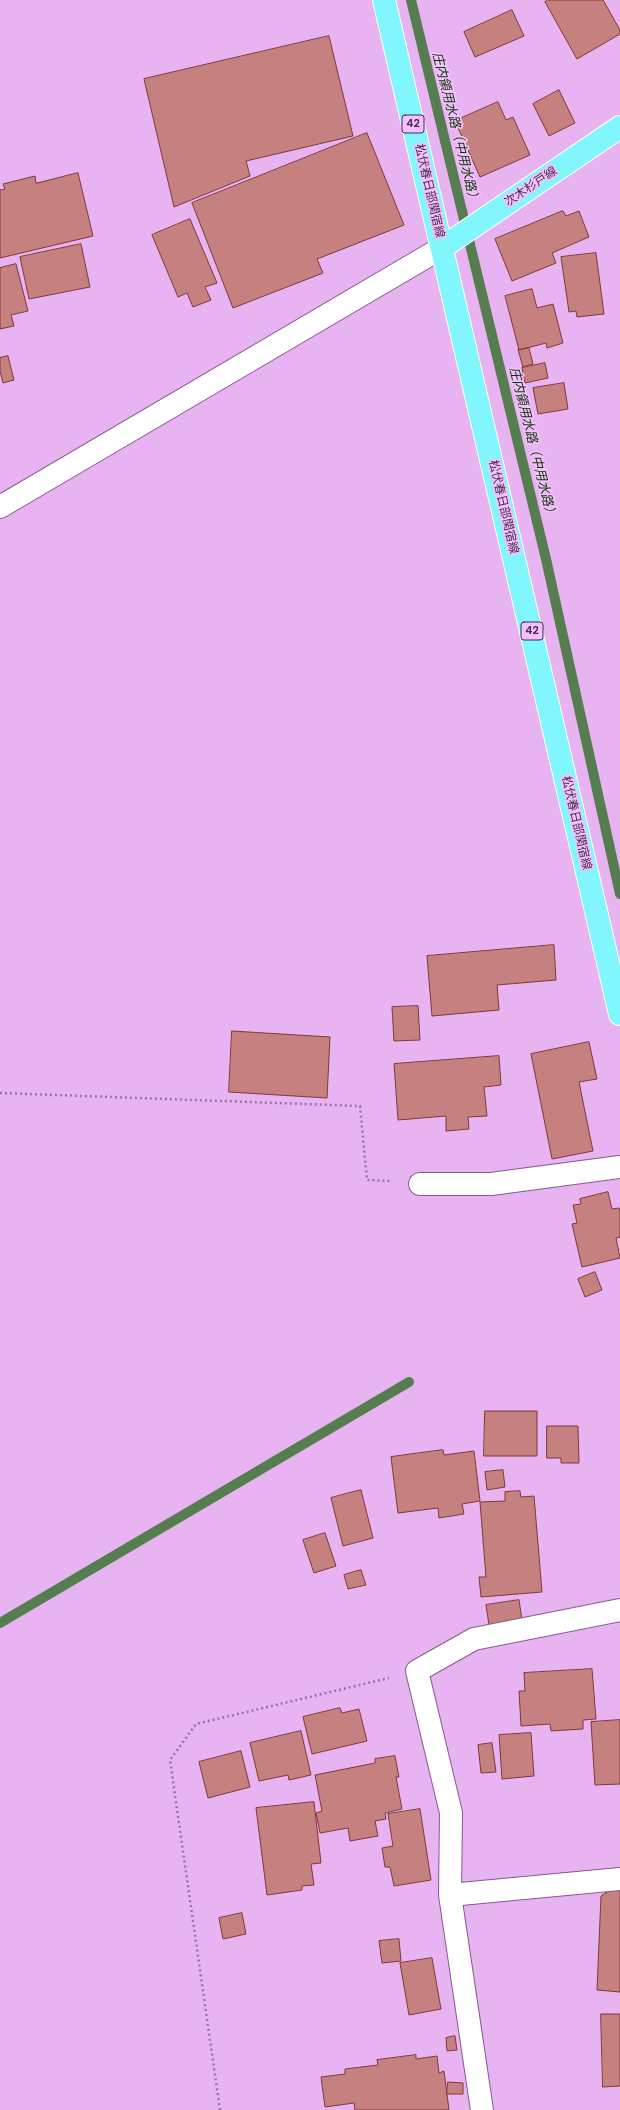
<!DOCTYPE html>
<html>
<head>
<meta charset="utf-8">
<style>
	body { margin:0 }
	canvas { display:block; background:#e8b3f1 }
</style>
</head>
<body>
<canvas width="620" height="2110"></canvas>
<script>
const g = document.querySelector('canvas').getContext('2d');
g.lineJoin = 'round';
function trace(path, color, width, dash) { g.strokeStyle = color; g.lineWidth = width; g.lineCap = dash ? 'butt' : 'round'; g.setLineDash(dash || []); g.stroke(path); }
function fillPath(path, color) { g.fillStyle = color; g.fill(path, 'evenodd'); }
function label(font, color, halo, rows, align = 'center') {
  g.font = font + ' "DM Sans","Noto Sans JP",sans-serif'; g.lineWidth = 3.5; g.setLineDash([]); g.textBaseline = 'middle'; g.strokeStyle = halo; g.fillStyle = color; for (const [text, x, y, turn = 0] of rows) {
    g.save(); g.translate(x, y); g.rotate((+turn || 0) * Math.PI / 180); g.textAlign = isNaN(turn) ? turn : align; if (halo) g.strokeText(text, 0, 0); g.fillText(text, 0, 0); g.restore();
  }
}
trace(new Path2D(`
	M411 0 546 559 620 894
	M0 1623 409 1382`), '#557d4f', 10);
const building = new Path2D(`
	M548 0H603L620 30V34L577 59 545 2Z
	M512 10 524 36 475 57 464 32Z
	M329 36 353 136 246 161 250 176 174 207 144 79Z
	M559 90 575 123 549 136 533 104Z
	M498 102 506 120 513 117 530 155 480 177 455 121Z
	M367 133 404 225 317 259 323 273 233 308 192 203Z
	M78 173 93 236 0 258V190L5 189 3 184 35 176 36 183Z
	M563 211 566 216 579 211 589 237 552 253 556 263 512 281 495 239Z
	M190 219 217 283 205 287 211 300 193 307 187 293 178 297 152 235Z
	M81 244 90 287 29 299 20 257Z
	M596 253 604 314 577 317 576 311 569 312 561 257Z
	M16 264 28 311 11 315 14 326 0 329V268Z
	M532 289 537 308 553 304 563 343 547 348 546 343 519 350 505 296Z
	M529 348 533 364 523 367 518 350Z
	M8 356 14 380 3 383 0 371V358Z
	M545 363 548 378 525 383 522 368Z
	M564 383 568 409 538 414 533 388Z
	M554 945 556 980 497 985 499 1010 432 1016 427 956Z
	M418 1006 420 1040 394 1041 392 1007Z
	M232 1031 330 1037 327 1098 229 1092Z
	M589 1042 597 1079 579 1082 593 1151 552 1159 531 1054Z
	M499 1056 501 1085 484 1087 487 1116 468 1117 469 1129 446 1131V1116L398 1120 394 1064Z
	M608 1192 612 1209 619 1208 620 1212V1237L616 1238 620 1258 582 1267 572 1224 577 1223 573 1205 581 1204 580 1199Z
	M595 1272 602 1290 585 1297 578 1279Z
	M485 1411H537V1456H484Z
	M547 1426H578L579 1463H561V1458H547Z
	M443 1450 444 1455 474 1451 480 1501 462 1504 464 1514 439 1518 438 1508 398 1513 391 1457Z
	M503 1470 505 1487 487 1490 485 1472Z
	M361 1490 373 1538 343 1546 331 1498Z
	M520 1491 521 1497 534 1496 542 1592 481 1597 479 1577H486L480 1502 505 1501V1492Z
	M325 1533 336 1566 314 1573 303 1540Z
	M361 1570 366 1585 348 1589 344 1575Z
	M519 1600 522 1620 489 1625 486 1605Z
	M592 1669 596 1719 583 1720V1729L551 1731 550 1724 521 1726 519 1691H525L524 1673Z
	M340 1708 342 1713 359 1709 367 1741 312 1754 303 1717Z
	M620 1720V1784L595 1785 591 1722Z
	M301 1731 311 1775 289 1780 288 1775 259 1781 250 1743Z
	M531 1733 534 1776 502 1779 499 1735Z
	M492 1743 496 1772 481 1773 478 1745Z
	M241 1751 250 1787 208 1798 199 1762Z
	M395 1756 399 1777H396L402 1809 385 1813 386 1819 375 1821 378 1836 350 1841 348 1828 320 1833 316 1813 322 1811 315 1775 375 1763V1759Z
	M314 1802 321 1863 311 1864 314 1885 302 1886V1890L267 1895 256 1808Z
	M420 1809 431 1880 394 1886 390 1867H385L382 1848 393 1846 388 1814Z
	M620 1889V1992L597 1990 601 1896 610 1890Z
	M242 1913 246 1934 223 1939 219 1918Z
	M399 1939 401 1961 382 1963 379 1941Z
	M432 1958 441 2009 409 2015 400 1963Z
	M601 2014H620V2086L603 2087Z
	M455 2036 457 2050 447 2051 446 2038Z
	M416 2055V2059L437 2056 439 2073 444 2071 449 2110H355L354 2103 325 2107 321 2077 345 2074V2069L378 2065 377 2060Z
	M448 2082 463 2083V2094H447Z`);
fillPath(building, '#c4817f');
trace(building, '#813738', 1);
const minor = new Path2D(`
	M0 507 443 247
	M420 1184H491L620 1167
	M450 1895 620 1879
	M482 2110 450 1895 451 1813 417 1671 474 1639 620 1610`);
const major = new Path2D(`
	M384 0 620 1014
	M443 247 620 127`);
trace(minor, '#895891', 24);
trace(major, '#fff', 24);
trace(new Path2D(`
	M0 1093 360 1106 367 1180 391 1181
	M220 2110 170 1760 196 1724 389 1678`), '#9a74a1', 2.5, [2, 3]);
trace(minor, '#fff', 22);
trace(major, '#82f6fd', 22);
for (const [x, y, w] of [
	[413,124,22],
	[532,631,22]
]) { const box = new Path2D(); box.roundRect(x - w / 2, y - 9, w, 18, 3); g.fillStyle = '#f6bfff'; g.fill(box); trace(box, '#422d46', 1); }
label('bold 11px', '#422d46', null, [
	["42",413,124],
	["42",532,631]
]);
label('12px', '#422d46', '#f6bfff', [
	["次木杉戸線",531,187,-34],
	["松伏春日部関宿線",429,191,77],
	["松伏春日部関宿線",503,507,77],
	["松伏春日部関宿線",576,823,77]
]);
label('italic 13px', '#0a3705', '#f6bfff', [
	["庄内領用水路（中用水路）",455,128,76],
	["庄内領用水路（中用水路）",532,443,76]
]);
</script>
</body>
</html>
